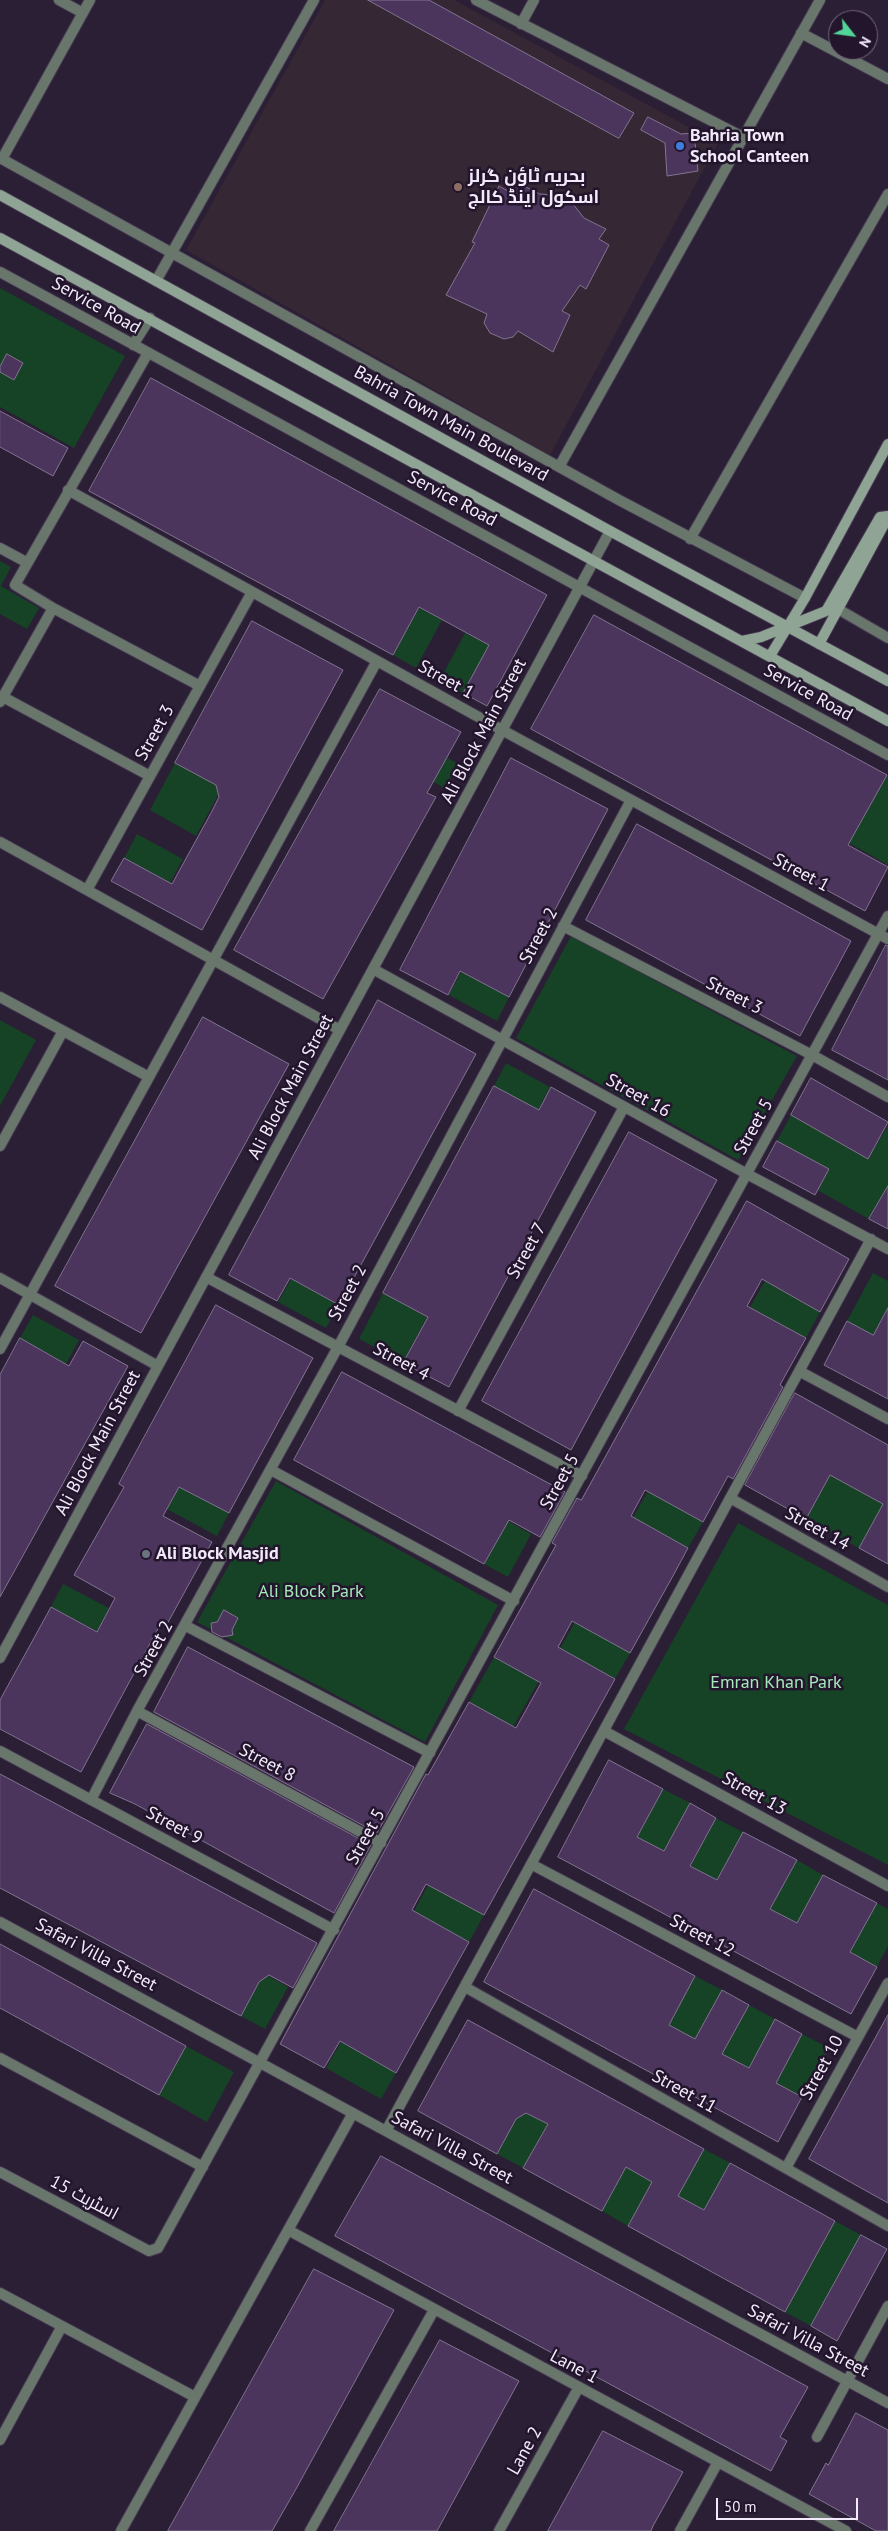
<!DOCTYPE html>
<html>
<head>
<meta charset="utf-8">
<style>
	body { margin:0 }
	#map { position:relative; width:888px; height:2531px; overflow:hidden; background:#2b1f36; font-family:"PT Sans",sans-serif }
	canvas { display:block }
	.north { position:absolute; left:828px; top:10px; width:50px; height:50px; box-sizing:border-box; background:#22152c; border:1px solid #756a7f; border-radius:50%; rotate:120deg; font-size:14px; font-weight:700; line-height:20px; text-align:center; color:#f2eafb }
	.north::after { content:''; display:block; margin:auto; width:18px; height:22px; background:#52d397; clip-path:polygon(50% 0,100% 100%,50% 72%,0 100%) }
	.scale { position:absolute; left:716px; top:2498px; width:142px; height:22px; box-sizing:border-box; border:2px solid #f2eafb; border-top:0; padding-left:6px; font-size:15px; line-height:18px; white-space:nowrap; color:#f2eafb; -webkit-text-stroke:4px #22152c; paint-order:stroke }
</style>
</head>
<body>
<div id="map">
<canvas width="888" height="2531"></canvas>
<div class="north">N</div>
<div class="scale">50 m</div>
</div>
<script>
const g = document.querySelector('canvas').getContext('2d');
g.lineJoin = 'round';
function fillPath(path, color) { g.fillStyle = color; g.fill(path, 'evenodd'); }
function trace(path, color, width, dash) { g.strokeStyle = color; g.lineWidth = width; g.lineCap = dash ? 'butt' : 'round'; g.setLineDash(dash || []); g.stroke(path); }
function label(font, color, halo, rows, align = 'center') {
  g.font = font + ' "PT Sans",Cairo,sans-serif'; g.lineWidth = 5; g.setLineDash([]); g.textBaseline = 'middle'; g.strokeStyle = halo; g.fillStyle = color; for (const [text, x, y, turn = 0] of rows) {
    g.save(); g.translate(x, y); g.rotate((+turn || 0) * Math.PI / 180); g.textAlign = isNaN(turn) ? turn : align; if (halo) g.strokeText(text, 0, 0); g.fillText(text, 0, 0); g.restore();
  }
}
fillPath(new Path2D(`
	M325 0H454L718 143 550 455 186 250Z`), '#352734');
fillPath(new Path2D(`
	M0 288 125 356 74 448 0 407Z
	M0 561 11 567 1 586 39 608 27 629 0 614Z
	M419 608 442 620 416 668 393 655Z
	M465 633 489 645 463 693 440 680Z
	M411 737 458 764 444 788 398 761Z
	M175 763 222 788 196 836 150 810Z
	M887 775 888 776V865L849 843Z
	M137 834 183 859 170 883 124 858Z
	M571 936 797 1056 738 1160 516 1038Z
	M461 972 509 997 497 1021 449 995Z
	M0 1020 36 1040 0 1106Z
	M506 1063 550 1087 538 1110 494 1086Z
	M791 1115 868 1159 888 1125V1186L869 1219 817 1190 829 1169 777 1141Z
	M873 1273 888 1281V1308L873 1335 847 1321Z
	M291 1279 339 1305 326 1328 278 1302Z
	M765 1281 820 1312 806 1338 750 1307Z
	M383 1293 427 1317 403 1362 359 1339Z
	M33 1315 79 1340 66 1364 20 1338Z
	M830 1475 883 1504 859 1548 806 1519Z
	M276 1481 498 1605 425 1742 197 1622Z
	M179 1487 229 1513 217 1536 167 1509Z
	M648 1491 703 1522 688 1548 633 1517Z
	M508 1521 531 1534 508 1577 484 1564Z
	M738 1523 888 1605V1865L624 1729Z
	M63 1584 109 1608 97 1631 51 1607Z
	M575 1622 630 1653 615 1679 560 1648Z
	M494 1657 539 1681 513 1727 469 1702Z
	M663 1789 690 1803 664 1851 637 1837Z
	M716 1818 743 1832 717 1880 691 1866Z
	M797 1860 823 1875 797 1923 770 1909Z
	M428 1885 484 1915 469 1942 414 1911Z
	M877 1903 888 1909V1946L877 1967 850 1952Z
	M263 1973 288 1987 265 2029 241 2016Z
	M695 1976 722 1990 695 2039 669 2025Z
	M749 2005 775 2019 749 2068 722 2054Z
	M802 2034 829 2048 802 2097 776 2083Z
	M341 2042 396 2073 381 2099 326 2068Z
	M186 2046 234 2072 207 2122 159 2095Z
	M521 2110 548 2124 523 2168 497 2154Z
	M704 2149 730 2163 704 2210 678 2196Z
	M626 2167 652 2182 628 2226 602 2211Z
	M835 2221 861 2235 811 2326 785 2312Z`), '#164226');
const building = new Path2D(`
	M368 0H429L634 113 619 138Z
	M648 117 681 134 694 133 698 171 667 176 665 143 641 130Z
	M514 181 540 194 557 195 573 204 584 218 606 229 599 239 609 245 586 289 580 285 562 311 570 315 553 352 518 331 513 337 504 339 490 333 484 323 487 314 446 295 475 243 472 242 499 186 508 191Z
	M7 354 23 363 14 380 0 372V367Z
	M151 378 547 595 487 706 463 693 489 645 419 607 393 655 89 491Z
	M0 411 68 448 53 476 0 447Z
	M594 615 887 775 848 845 888 867 865 911 531 729Z
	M252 621 343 670 202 930 111 881 124 858 172 884 211 813 219 797 216 785 175 763Z
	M380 689 461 732 427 793 436 797 323 999 234 950Z
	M511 758 608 809 509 997 460 971 448 995 400 970Z
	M637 824 851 941 800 1036 586 920Z
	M886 945 888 946V1080L832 1050Z
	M378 1000 476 1054 339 1305 290 1278 277 1301 229 1275Z
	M203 1017 289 1064 141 1333 55 1286Z
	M811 1078 888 1122 868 1159 791 1115Z
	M494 1086 539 1110 551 1087 596 1112 449 1387 403 1363 428 1317 383 1293Z
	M629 1132 717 1180 571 1450 482 1401Z
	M777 1141 829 1169 815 1195 763 1167Z
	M888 1186V1229L869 1219Z
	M747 1201 849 1259 820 1312 762 1279 747 1306 806 1338 780 1385 783 1387 733 1479 728 1476 703 1522 645 1490 631 1516 688 1548 674 1574 630 1653 572 1621 558 1647 615 1679 484 1915 426 1884 412 1910 469 1942 396 2073 340 2041 324 2068 280 2044 426 1774 428 1775 469 1702 516 1728 541 1683 494 1657 556 1545 552 1543 577 1498 581 1500Z
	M216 1305 313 1358 229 1513 179 1487 163 1516 212 1542 166 1626 161 1623 81 1772 0 1729V1700L51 1607 97 1632 115 1598 74 1575 124 1487 119 1484Z
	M888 1308V1399L824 1365 847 1321 873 1335Z
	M20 1338 69 1366 83 1341 128 1366 0 1597V1375Z
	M342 1372 565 1492 540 1537 509 1520 484 1564 294 1460Z
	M795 1393 888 1445V1564L859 1548 883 1504 830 1475 806 1519 745 1485Z
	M224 1610 238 1618 232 1630 233 1635 222 1637 212 1632 211 1623 217 1622Z
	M188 1647 414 1767 377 1833 154 1712Z
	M147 1724 371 1845 334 1913 135 1804 110 1793Z
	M609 1760 663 1789 637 1837 664 1851 690 1803 716 1818 690 1866 717 1880 743 1832 797 1860 770 1909 797 1923 823 1875 877 1903 850 1952 877 1967 851 2014 558 1857Z
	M0 1774 317 1943 293 1988 269 1975 259 1982 241 2016 0 1888Z
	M534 1889 695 1976 669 2025 695 2039 722 1990 749 2005 722 2054 749 2068 775 2019 802 2034 776 2083 802 2097 778 2142 484 1982Z
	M0 1944 186 2046 159 2095 0 2008Z
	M888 2015V2203L809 2159Z
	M468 2020 704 2149 678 2196 704 2210 730 2163 835 2221 785 2312 628 2226 652 2182 626 2167 602 2211 523 2168 548 2124 526 2113 516 2119 497 2154 418 2111Z
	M381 2156 808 2387 780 2437 787 2441 771 2471 335 2236Z
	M861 2235 887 2249 837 2341 811 2326Z
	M314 2269 394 2310 296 2489 272 2531H168Z
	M440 2340 519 2381 437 2531H334Z
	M856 2413 888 2430V2531H876L809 2494 826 2463 828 2465Z
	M603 2431 683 2472 653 2526 651 2531H548Z`);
fillPath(building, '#4b355d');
trace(building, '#827390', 1);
const street = new Path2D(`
	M59 0 83 13
	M476 0 743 137
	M521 24 534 0
	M801 33 888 79
	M0 158 619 500 805 598
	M2 159 90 0
	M0 272 888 755
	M156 281 314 0
	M133 345 150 318
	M148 353 15 585 53 608 200 686
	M559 467 820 0
	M68 490 502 730 888 939
	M690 539 888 194
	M0 548 26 562
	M838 609 888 638
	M3 697 150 776
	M0 702 53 608
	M0 842 340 1030
	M87 890 252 592
	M563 926 812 1055 888 1097
	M373 969 747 1174 888 1249
	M0 997 149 1077
	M0 1146 63 1031
	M206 1277 582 1476
	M0 1278 158 1366
	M0 1349 377 661
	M799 1371 888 1419
	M458 1411 624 1107
	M271 1470 514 1601
	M730 1498 888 1587
	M186 1626 430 1753
	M0 1658 610 531
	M137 1711 381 1843
	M604 1731 888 1886
	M0 1751 334 1930
	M91 1800 137 1711 338 1347 631 800
	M531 1864 858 2037
	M0 1922 888 2403
	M465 1987 888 2226
	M0 2058 203 2167
	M386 2131 871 1239
	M786 2168 888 1983
	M0 2172 149 2251 158 2248 888 916
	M288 2230 846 2531
	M0 2293 195 2397
	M817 2437 888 2306
	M0 2440 62 2326
	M121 2531 353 2113
	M310 2531 434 2310
	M499 2531 579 2387
	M680 2531 718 2462`);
const secondary = new Path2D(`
	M0 195 610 531 888 681
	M0 238 888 721
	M742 641 761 637 826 611 880 517 888 516
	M819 644 888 517
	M770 656 805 598 888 444`);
trace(street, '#473b52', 12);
trace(secondary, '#473b52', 12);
trace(street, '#69766c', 10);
trace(secondary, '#8fa495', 10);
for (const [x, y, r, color] of [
	[680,146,5,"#3f7fe0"],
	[458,187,5,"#8d6e63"],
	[146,1554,5,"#6b7280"]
]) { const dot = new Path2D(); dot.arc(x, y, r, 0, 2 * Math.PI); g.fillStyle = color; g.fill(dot); trace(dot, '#22152c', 2); }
label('bold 18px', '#f2eafb', '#22152c', [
	["Bahria Town",690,136],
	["School Canteen",690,157],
	["بحریہ ٹاؤن گرلز",468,177],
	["اسکول اینڈ کالج",468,198],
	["Ali Block Masjid",156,1554]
], 'left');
label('18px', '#f2eafb', '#22152c', [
	["Service Road",96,306,29],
	["Bahria Town Main Boulevard",451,424,29],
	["Service Road",452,499,28],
	["Street 1",446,680,29],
	["Service Road",808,693,29],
	["Ali Block Main Street",484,731,-62],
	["Street 3",155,733,-61],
	["Street 1",801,873,28],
	["Street 2",539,936,-62],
	["Street 3",734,996,27],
	["Ali Block Main Street",291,1087,-62],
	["Street 16",638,1096,29],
	["Street 5",754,1127,-61],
	["Street 7",527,1251,-61],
	["Street 2",348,1293,-62],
	["Street 4",401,1362,28],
	["Ali Block Main Street",98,1443,-62],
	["Street 5",560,1482,-61],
	["Street 14",817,1529,29],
	["Street 2",154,1649,-61],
	["Street 8",267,1763,28],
	["Street 13",754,1794,29],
	["Street 9",174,1826,28],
	["Street 5",366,1837,-61],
	["Street 12",702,1936,28],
	["Safari Villa Street",96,1955,28],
	["Street 10",822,2068,-61],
	["Street 11",684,2092,29],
	["Safari Villa Street",452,2148,28],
	["اسٹریٹ 15",84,2198,28],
	["Safari Villa Street",808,2341,28],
	["Lane 1",574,2367,28],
	["Lane 2",525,2451,-61]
]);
label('18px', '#a3ebb8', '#22152c', [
	["Ali Block Park",311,1592],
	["Emran Khan Park",776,1683]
]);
</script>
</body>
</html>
